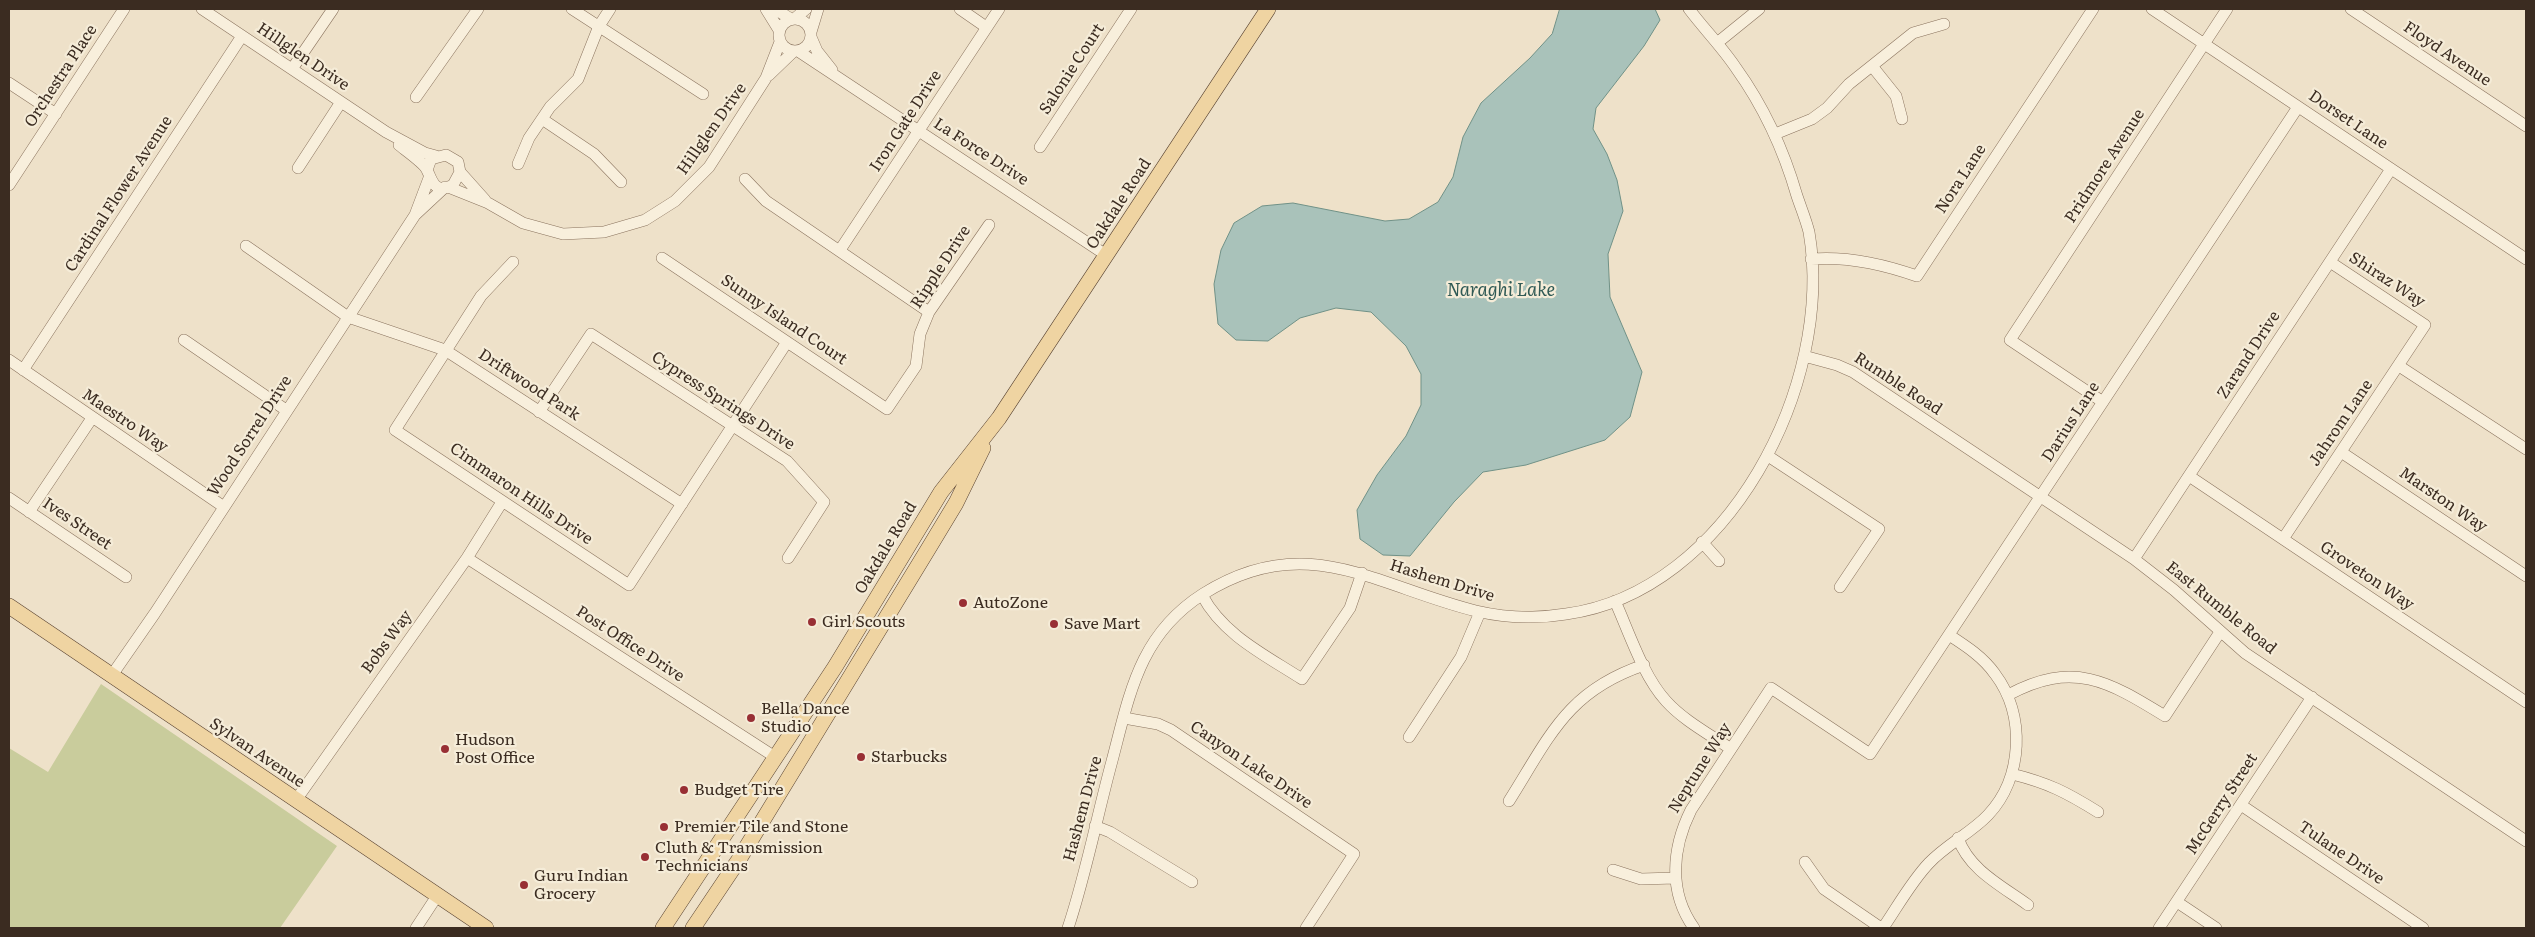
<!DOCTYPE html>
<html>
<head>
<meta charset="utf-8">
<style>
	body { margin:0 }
	#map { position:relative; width:2535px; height:937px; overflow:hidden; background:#eee1c9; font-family:Literata,serif }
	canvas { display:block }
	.frame { position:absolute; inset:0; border:10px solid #3b2c21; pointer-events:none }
</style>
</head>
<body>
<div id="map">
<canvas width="2535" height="937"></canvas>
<div class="frame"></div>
</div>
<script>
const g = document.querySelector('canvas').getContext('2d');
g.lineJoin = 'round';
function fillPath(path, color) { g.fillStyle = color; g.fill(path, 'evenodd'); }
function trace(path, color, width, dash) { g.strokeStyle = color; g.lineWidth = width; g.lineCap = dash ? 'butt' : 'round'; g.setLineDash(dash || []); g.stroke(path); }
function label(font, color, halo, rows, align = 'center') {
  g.font = font + ' Literata,serif'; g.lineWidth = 4.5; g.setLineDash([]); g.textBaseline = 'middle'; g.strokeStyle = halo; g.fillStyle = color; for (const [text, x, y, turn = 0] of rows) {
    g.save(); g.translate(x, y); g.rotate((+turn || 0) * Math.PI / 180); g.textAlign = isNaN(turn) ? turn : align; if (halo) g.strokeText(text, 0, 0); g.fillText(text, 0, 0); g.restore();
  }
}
fillPath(new Path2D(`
	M101 684 337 846 280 928H9V748L48 772Z`), '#c9cc9c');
const water = new Path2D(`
	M1560 9H1655L1660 20 1644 46 1596 108 1593 129 1607 154 1617 180 1623 211 1608 254 1610 297 1642 372 1630 417 1605 440 1526 465 1483 472 1454 502 1410 556 1383 555 1360 539 1357 510 1377 475 1406 436 1421 405V374L1406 346 1371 312 1336 308 1300 318 1268 341 1236 340 1218 324 1214 284 1221 250 1234 223 1262 206 1293 203 1385 221 1409 219 1438 202 1453 177 1463 137 1481 103 1530 58 1552 34Z`);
fillPath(water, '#a9c2ba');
trace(water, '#709187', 1);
const minor = new Path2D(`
	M202 9 386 132 425 153 436 156
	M572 9 703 94
	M766 9 779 30
	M775 9 791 19
	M960 9 986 27
	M2152 9 2526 259
	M2351 9 2526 126
	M779 35a16 16 0 1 1 32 0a16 16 0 1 1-32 0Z
	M794 19 806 9
	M811 32 818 9
	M811 37 817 51 832 70
	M1717 43 1759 9
	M798 51 1106 255
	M1872 66 1896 96 1902 119
	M292 69 333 9
	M769 75 794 51
	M9 83 56 114
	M416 97 478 9
	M542 119 594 154 621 182
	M1775 134 1812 119 1827 108 1849 84 1913 33 1944 24
	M399 145C405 150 424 163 427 170 433 182 434 194 453 185L460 172 458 162 446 155 431 159 427 170
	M1040 147 1131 9
	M518 164 529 138 550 107 578 79 599 26 610 9
	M298 168 341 102
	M460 172 485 200
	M745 179 766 201 929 312
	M9 185 124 9
	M448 187 488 203 523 223 563 234 604 232 645 220 675 201 709 167 766 78 780 42
	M416 214 445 187
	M246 246 348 317 445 350 682 504
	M840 250 999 9
	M662 258 887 409 916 366 920 334 929 312 989 225
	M1811 259C1847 256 1883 264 1917 276L2093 9
	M513 262 481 296 395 430 629 585 787 342
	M184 340 286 410
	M1804 356 1837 365 1853 372 2134 559 2174 590 2245 653 2526 841
	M9 360 224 507
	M2399 366 2526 449
	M23 370 242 36
	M2103 402 2010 340 2227 9
	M539 412 591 334 787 461 824 502 788 558
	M2341 452 2526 576
	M1768 456 1879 529 1840 587
	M2189 476 2526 702
	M9 498 126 577
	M29 512 92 418
	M2283 539 2425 325 2330 262
	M1702 542 1719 561
	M467 558 775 757
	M2134 559 2391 169
	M1202 595C1223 635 1265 655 1302 679L1350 608 1362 573
	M1615 601C1629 632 1643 676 1666 701 1683 720 1709 734 1731 749
	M112 675 155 613 415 215 429 178
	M2008 695C2073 660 2108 681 2165 716L2220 632
	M1124 718 1158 724 1171 730 1354 854 1306 928
	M1409 737 1461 657 1480 612
	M2012 774C2048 783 2066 792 2098 812
	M296 800 467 558 502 502
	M1509 801C1550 736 1567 691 1644 665
	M2241 805 2423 928
	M1095 826 1110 832 1192 882
	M1958 838C1969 870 2002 886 2028 905
	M1805 862 1824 889 1881 928
	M1613 870 1641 879 1675 878
	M2177 902 2216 928
	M416 928 437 896
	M1068 928C1086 874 1097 816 1112 761 1130 693 1139 635 1203 594 1306 529 1375 586 1476 611 1506 618 1536 619 1566 614 1728 592 1835 384 1809 232 1806 220 1801 208 1797 196 1784 151 1764 107 1736 68 1722 47 1704 29 1689 9
	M1694 928C1668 892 1672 848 1691 810L1771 688 1870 754 2298 107
	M1883 928C1898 906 1911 882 1929 863 1947 844 1971 833 1988 815 2023 778 2026 715 1995 674 1983 657 1966 646 1949 635
	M2159 928 2312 697`);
const major = new Path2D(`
	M9 606 486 928
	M663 928 835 667 941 492 999 418 1268 9
	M693 928 738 861 927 551 956 503 983 448`);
trace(minor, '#8a735e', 12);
trace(major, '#584231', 16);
trace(minor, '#f8efdc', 11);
trace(major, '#efd4a2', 15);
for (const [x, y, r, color] of [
	[963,603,5,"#982f34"],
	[812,622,5,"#982f34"],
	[1054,624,5,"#982f34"],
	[751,718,5,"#982f34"],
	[445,749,5,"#982f34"],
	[861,757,5,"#982f34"],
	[684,790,5,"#982f34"],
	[664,827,5,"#982f34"],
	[645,857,5,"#982f34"],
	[524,885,5,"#982f34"]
]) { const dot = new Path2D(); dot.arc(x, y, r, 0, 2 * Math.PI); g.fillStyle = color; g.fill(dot); trace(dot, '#f5ecd8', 2); }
label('16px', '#3b2c21', '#f5ecd8', [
	["Floyd Avenue",2447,54,34],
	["Hillglen Drive",303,57,34],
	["Salonie Court",1072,69,-57],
	["Orchestra Place",61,76,-57],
	["Dorset Lane",2348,120,34],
	["Iron Gate Drive",906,121,-57],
	["Hillglen Drive",712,129,-55],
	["La Force Drive",981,152,33],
	["Pridmore Avenue",2105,166,-57],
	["Nora Lane",1961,179,-57],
	["Cardinal Flower Avenue",119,194,-57],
	["Oakdale Road",1119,204,-57],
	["Ripple Drive",941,267,-57],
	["Shiraz Way",2387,280,33],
	["Sunny Island Court",784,320,34],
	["Zarand Drive",2249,355,-57],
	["Rumble Road",1898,384,33],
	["Driftwood Park",529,385,33],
	["Cypress Springs Drive",723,401,33],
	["Maestro Way",125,421,34],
	["Darius Lane",2071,422,-57],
	["Jahrom Lane",2341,423,-56],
	["Wood Sorrel Drive",250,436,-57],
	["Cimmaron Hills Drive",521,494,34],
	["Marston Way",2443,500,34],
	["Ives Street",77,524,34],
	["Oakdale Road",886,548,-59],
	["Groveton Way",2367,576,34],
	["Hashem Drive",1442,581,17],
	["East Rumble Road",2221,608,39],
	["Bobs Way",387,642,-54],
	["Post Office Drive",630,644,33],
	["Sylvan Avenue",257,753,34],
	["Canyon Lake Drive",1251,765,34],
	["Neptune Way",1700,768,-58],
	["McGerry Street",2222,804,-57],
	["Hashem Drive",1083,809,-75],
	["Tulane Drive",2341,853,34]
]);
label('16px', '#3b2c21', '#f5ecd8', [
	["AutoZone",973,603],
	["Girl Scouts",822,622],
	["Save Mart",1064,624],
	["Bella Dance",761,709],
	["Studio",761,727],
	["Hudson",455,740],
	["Post Office",455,758],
	["Starbucks",871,757],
	["Budget Tire",694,790],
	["Premier Tile and Stone",674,827],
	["Cluth & Transmission",655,848],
	["Technicians",655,866],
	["Guru Indian",534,876],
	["Grocery",534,894]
], 'left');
label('italic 18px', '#305a55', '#f5ecd8', [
	["Naraghi Lake",1501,291]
]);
</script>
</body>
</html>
